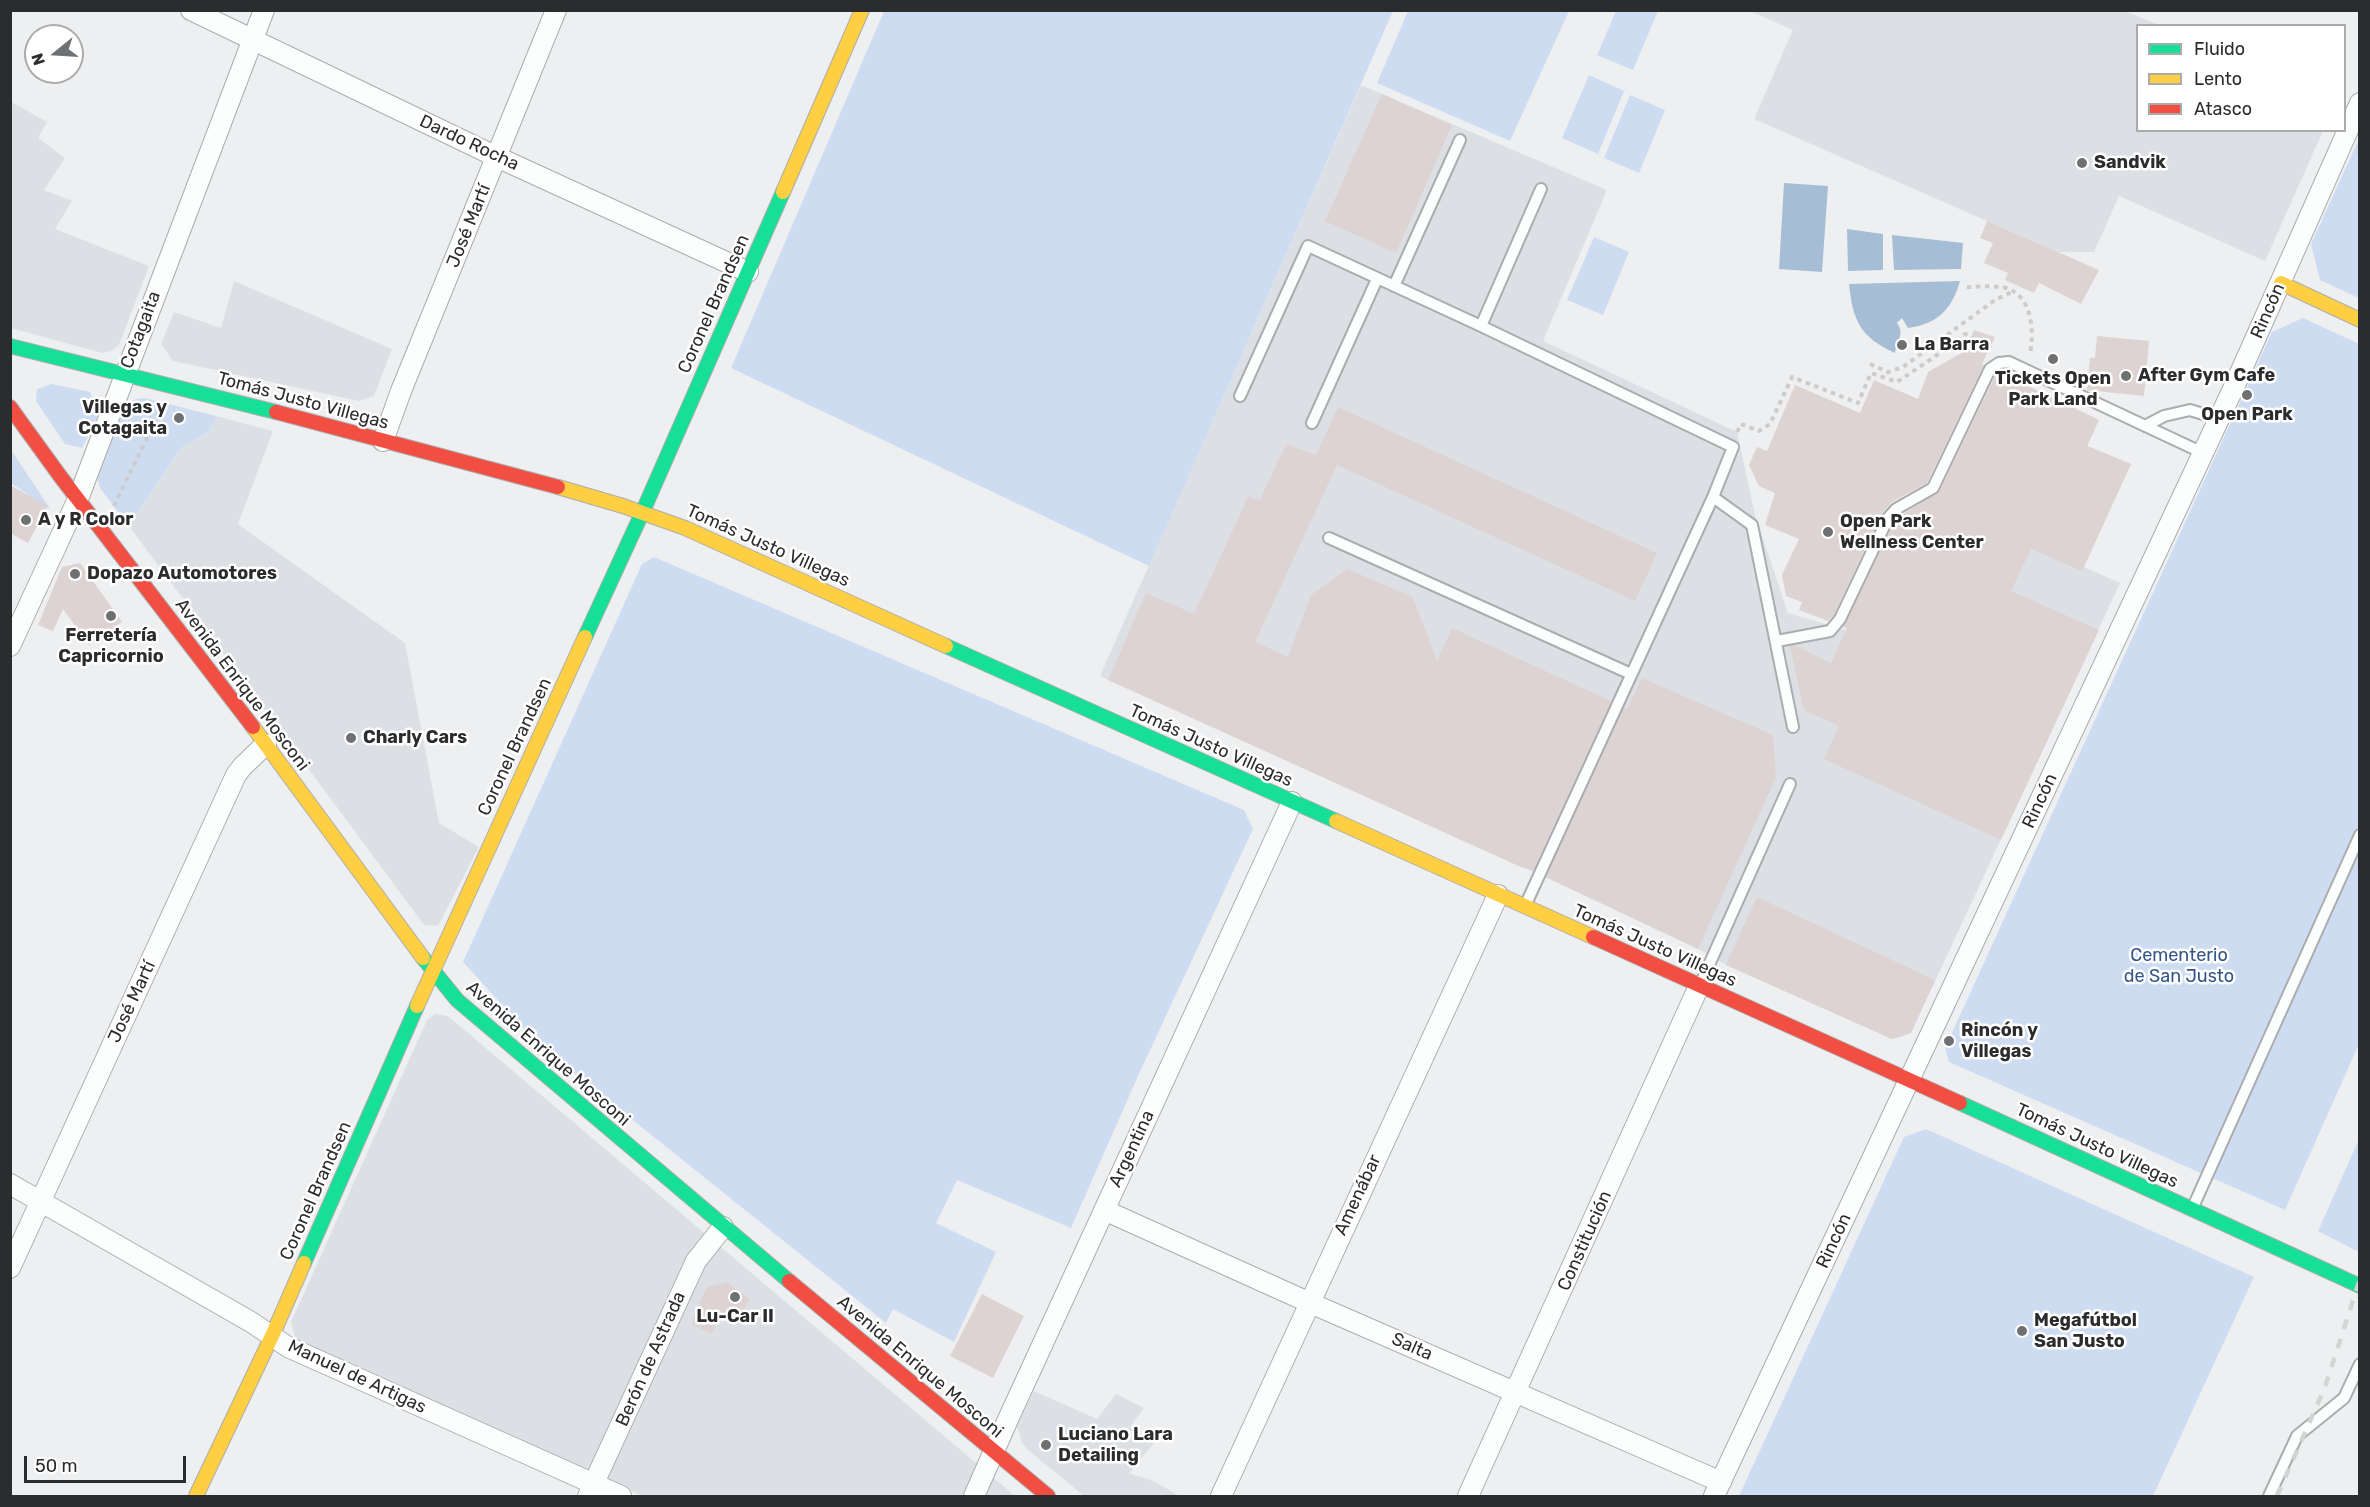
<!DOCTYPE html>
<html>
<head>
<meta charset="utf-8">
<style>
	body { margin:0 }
	#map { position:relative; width:2370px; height:1507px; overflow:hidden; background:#eeeff1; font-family:Rubik,sans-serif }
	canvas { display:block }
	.frame { position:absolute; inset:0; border:12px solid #2b2c2d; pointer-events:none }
	.legend { position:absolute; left:2136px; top:24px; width:210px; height:108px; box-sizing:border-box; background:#fff; border:2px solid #aaabab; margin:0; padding:8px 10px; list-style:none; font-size:18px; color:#2b2c2d }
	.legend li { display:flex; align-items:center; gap:12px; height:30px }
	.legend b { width:30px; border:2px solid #aaabab }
	.north { position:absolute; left:24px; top:24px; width:60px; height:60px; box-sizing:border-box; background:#fff; border:2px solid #aaabab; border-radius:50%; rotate:252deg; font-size:16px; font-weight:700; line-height:24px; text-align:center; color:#2b2c2d }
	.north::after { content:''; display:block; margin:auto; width:21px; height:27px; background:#6f7072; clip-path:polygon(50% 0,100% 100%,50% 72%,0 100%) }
	.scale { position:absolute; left:24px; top:1456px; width:162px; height:27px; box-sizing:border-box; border:3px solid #2b2c2d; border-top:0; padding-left:8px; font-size:18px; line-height:21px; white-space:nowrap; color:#2b2c2d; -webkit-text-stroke:4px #fff; paint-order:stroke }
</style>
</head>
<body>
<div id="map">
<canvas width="2370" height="1507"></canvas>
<div class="frame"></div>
<ul class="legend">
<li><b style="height:8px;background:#16e098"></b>Fluido</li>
<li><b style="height:8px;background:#ffcf43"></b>Lento</li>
<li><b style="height:8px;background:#f24e42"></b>Atasco</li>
</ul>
<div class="north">N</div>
<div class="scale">50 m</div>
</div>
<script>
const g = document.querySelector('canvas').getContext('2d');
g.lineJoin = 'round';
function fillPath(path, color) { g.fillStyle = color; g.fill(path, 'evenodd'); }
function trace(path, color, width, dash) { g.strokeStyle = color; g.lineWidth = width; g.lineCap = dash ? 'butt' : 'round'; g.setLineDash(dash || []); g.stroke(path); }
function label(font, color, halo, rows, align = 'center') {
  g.font = font + ' Rubik,sans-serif'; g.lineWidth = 5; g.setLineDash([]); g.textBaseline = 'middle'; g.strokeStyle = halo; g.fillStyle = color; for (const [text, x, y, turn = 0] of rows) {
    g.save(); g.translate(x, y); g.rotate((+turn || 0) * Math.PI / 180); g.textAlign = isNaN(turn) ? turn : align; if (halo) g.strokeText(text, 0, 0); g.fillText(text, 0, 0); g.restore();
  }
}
fillPath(new Path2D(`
	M1750 11H2125L2159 25 2138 26V130L2323 131 2265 261 2119 196 2094 252H2058L1754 119 1793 30Z
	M1361 85 1607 190 1543 341 1737 432 1755 515 1788 613 1846 630 1891 530 1924 501 1938 506 1998 372 2099 420 2087 446 2131 464 2084 567 2120 583 1911 1033 1892 1039 1726 965 1698 949 1549 879 1100 676Z
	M10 101 47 122 38 138 65 158 44 190 72 201 55 229 149 266 119 345 111 351 102 353 11 328Z
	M234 281 392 349 374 396 359 401 173 361 161 344 174 312 221 328Z
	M216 416 273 431 238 524 405 643 439 823 479 847 438 926 424 925 129 526 182 447 209 432Z
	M435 1014 448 1016 1015 1496H642L303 1346 295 1336 291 1322 427 1020Z
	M1034 1391 1097 1419 1116 1394 1144 1408 1130 1427 1154 1443 1129 1473 1153 1481 1180 1496H1084L1027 1449 1022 1442 1017 1426Z`), '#dce0e5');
fillPath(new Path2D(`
	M884 11H1393L1149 566 731 368Z
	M1408 11H1569L1510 141 1377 83Z
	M1616 11H1658L1633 70 1597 55Z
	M1589 75 1624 91 1598 154 1562 138Z
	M1630 95 1665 110 1639 173 1604 158Z
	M2359 139V298L2320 280 2311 244Z
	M1594 237 1629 252 1603 315 1567 300Z
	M2303 318 2359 344V1044L2285 1210 1949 1062 1945 1048 2272 332Z
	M52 384 90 392 100 412 82 448 65 444 36 401 37 389Z
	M145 398 216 416 209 432 182 447 129 526 100 488 97 477 122 408 136 399Z
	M11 450 51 510 11 483Z
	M654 557 1244 810 1253 829 1138 1076 1071 1228 957 1180 936 1223 996 1252 954 1342 893 1309 886 1323 538 1044 463 962 642 564Z
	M1926 1129 2254 1277 2153 1496H1739L1904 1137Z
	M2359 1139V1252L2318 1231Z`), '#cedcf2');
fillPath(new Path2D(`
	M1784 183 1828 186 1822 272 1779 269Z
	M1847 229 1883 234V270L1848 271Z
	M1892 235 1963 243 1961 269 1894 270Z
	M1960 281C1952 309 1938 324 1908 328L1902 318 1897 323C1905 334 1897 340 1895 353 1860 337 1853 321 1849 284Z`), '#a6bdd6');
fillPath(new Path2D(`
	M1382 94 1452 125 1396 253 1325 221Z
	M1987 221 2099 270 2081 304 2039 283 2034 293 2005 280 2008 273 1984 263 1993 243 1980 238Z
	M1974 330 1995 337 1982 364 1984 365 1927 483 1892 502 1882 513 1834 615 1828 621 1799 610 1802 602 1786 596 1782 575 1799 539 1765 525 1775 493 1759 486 1749 465 1757 447 1767 451 1795 385 1860 413 1874 380 1918 399 1928 372 1965 351Z
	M2097 336 2149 341 2144 396 2087 390 2090 358H2095Z
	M1999 372 2099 420 2087 446 2131 464 2082 571 2031 549 2011 591 2099 630 2001 840 1824 759 1839 726 1804 710 1790 646 1795 645 1831 663 1847 628 1843 627 1894 522 1901 515 1939 492 1996 374Z
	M1338 407 1657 553 1635 601 1337 465 1255 642 1288 657 1311 595 1347 569 1413 597 1437 661 1452 628 1611 701 1533 871 1524 867 1523 868 1108 680 1146 593 1194 614 1248 497 1260 500 1286 444 1316 455Z
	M10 485 48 506 28 543 10 533Z
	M80 563 122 622 89 645 63 609 53 631 38 625 62 567Z
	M1642 678 1773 735 1776 777 1698 949 1546 877 1624 708 1627 709Z
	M1757 897 1935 980 1911 1033 1892 1039 1726 965Z
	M727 1282 749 1299 739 1325 721 1311 712 1333 691 1325 706 1288Z
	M982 1294 1024 1316 993 1378 950 1356Z`), '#ddd3d2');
const lane = new Path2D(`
	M1394 286 1460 140
	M1481 326 1541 189
	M1240 396 1308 246 1481 326 1733 447 1713 497 1752 525 1793 727
	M1312 423 1377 279
	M2145 426 2164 416 2190 410 2219 419
	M1329 538 1631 674
	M1777 641 1830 631 1840 619 1888 518 1896 509 1933 488 1990 369 1999 363 2009 362 2203 453
	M1525 906 1713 497
	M1700 985 1790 784
	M2193 1207 2360 835
	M2269 1496 2297 1436 2344 1398 2360 1364`);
const street = new Path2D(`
	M191 10 497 157 748 272
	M383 441 401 391 556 10
	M10 646 78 499 264 10
	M10 1184 251 1322 288 1347 621 1496
	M1104 1210 1308 1302 1721 1482
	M10 1268 236 775 242 767 266 744
	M588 1496 696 1261 723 1227
	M974 1496 1010 1415 1292 802
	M1221 1496 1498 895
	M1468 1496 1699 986
	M1714 1496 2233 389 2360 103`);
const fast = new Path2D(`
	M10 346 276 412
	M585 637 643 511 783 192
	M946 646 1336 821
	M423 958 457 1000 789 1281
	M1960 1103 2360 1286
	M304 1263 417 1006`);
const slow = new Path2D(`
	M783 192 862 10
	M2281 283 2360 320
	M558 487 623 506 685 528 946 646
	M253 727 423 958
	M1336 821 1593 937
	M417 1006 585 637
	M196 1496 272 1336 304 1263`);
const jam = new Path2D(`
	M10 407 60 476 253 727
	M276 412 558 487
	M1593 937 1960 1103
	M789 1281 1048 1496`);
trace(lane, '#abacae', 14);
trace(street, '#abacae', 22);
trace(fast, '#abacae', 16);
trace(slow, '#abacae', 16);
trace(jam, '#abacae', 16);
trace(new Path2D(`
	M1967 287C1979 287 1994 285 2006 288 2033 296 2034 332 2030 354
	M1870 364 1888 372 1903 367 1995 300 2014 291
	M1737 432 1741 424 1759 431 1770 424 1792 377 1858 403 1871 373 1897 382 1961 339 1965 334 1993 350
	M114 506 162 407`), '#ccc', 4, [4.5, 4.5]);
trace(lane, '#fcfdfd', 10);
trace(street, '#fcfdfd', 20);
trace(fast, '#16e098', 14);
trace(slow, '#ffcf43', 14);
trace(jam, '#f24e42', 14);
trace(new Path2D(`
	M2277 1496 2325 1387 2360 1279`), '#d3d4d4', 4.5, [10, 10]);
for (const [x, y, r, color] of [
	[2082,163,6,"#6f7072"],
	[1902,345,6,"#6f7072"],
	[2053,359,6,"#6f7072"],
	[2126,376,6,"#6f7072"],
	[2247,395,6,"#6f7072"],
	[179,418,6,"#6f7072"],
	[26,520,6,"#6f7072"],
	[1828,532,6,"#6f7072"],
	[75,574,6,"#6f7072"],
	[111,616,6,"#6f7072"],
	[351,738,6,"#6f7072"],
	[1949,1041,6,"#6f7072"],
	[735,1297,6,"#6f7072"],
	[2022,1331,6,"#6f7072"],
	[1046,1445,6,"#6f7072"]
]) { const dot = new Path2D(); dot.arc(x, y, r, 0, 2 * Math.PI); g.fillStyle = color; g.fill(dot); trace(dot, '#fff', 2); }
label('18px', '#2b2c2d', '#fff', [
	["Dardo Rocha",469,143,25],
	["José Martí",469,226,-68],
	["Coronel Brandsen",714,304,-66],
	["Rincón",2268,311,-66],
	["Cotagaita",141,330,-69],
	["Tomás Justo Villegas",303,401,15],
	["Tomás Justo Villegas",768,546,24],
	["Avenida Enrique Mosconi",242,685,53],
	["Tomás Justo Villegas",1211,746,24],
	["Coronel Brandsen",515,747,-65],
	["Rincón",2040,801,-65],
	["Tomás Justo Villegas",1655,946,24],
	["José Martí",132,1002,-65],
	["Avenida Enrique Mosconi",548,1054,41],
	["Tomás Justo Villegas",2097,1146,25],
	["Argentina",1132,1149,-65],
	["Coronel Brandsen",316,1191,-66],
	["Amenábar",1358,1195,-65],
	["Constitución",1585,1241,-66],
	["Rincón",1834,1241,-65],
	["Salta",1412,1347,24],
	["Berón de Astrada",651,1359,-66],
	["Avenida Enrique Mosconi",920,1367,40],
	["Manuel de Artigas",357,1377,25]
]);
label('bold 18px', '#2b2c2d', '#fff', [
	["Sandvik",2094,163],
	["La Barra",1914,345],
	["After Gym Cafe",2138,376],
	["Tickets Open",2053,379,"center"],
	["Park Land",2053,400,"center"],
	["Villegas y",167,408,"right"],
	["Cotagaita",167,429,"right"],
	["Open Park",2247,415,"center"],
	["A y R Color",38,520],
	["Open Park",1840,522],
	["Wellness Center",1840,543],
	["Dopazo Automotores",87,574],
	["Ferretería",111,636,"center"],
	["Capricornio",111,657,"center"],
	["Charly Cars",363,738],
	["Rincón y",1961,1031],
	["Villegas",1961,1052],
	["Lu-Car II",735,1317,"center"],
	["Megafútbol",2034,1321],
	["San Justo",2034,1342],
	["Luciano Lara",1058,1435],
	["Detailing",1058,1456]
], 'left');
label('18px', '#358', '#fff', [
	["Cementerio",2179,956],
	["de San Justo",2179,977]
]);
</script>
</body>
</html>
